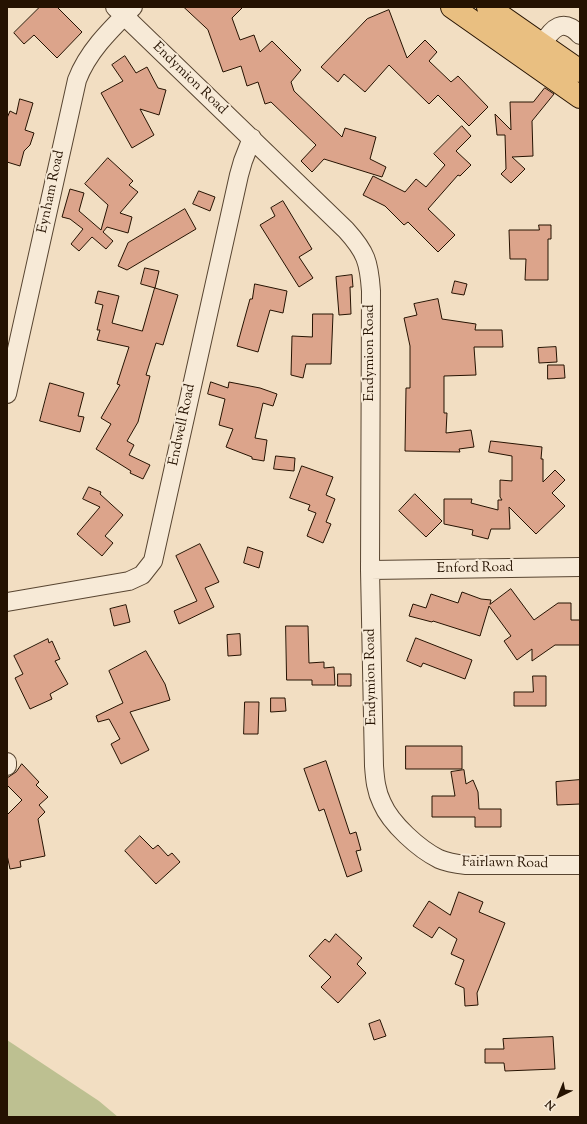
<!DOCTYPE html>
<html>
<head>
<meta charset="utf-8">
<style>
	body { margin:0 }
	#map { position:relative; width:587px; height:1124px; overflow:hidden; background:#f2dec2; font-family:"Sorts Mill Goudy",serif }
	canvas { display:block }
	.frame { position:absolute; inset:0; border:8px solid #251201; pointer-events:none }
	.north { position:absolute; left:539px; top:1076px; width:40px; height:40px; -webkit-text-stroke:3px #f7ead7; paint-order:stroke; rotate:223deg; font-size:11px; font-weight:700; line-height:16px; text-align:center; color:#251201 }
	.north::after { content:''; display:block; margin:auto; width:14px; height:18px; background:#251201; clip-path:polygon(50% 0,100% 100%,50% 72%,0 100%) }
</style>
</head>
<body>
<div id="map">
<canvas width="587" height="1124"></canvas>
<div class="frame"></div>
<div class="north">N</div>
</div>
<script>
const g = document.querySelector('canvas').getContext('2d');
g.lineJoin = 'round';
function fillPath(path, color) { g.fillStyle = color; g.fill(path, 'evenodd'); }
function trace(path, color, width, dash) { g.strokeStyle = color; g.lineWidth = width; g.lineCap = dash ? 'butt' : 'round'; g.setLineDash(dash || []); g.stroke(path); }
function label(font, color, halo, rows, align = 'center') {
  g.font = font + ' "Sorts Mill Goudy",serif'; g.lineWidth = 4; g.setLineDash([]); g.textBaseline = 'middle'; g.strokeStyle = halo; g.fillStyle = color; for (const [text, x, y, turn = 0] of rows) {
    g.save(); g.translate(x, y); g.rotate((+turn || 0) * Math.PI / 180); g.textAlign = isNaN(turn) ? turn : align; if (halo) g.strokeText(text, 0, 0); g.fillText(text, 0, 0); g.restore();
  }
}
fillPath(new Path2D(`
	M7 1040 99 1101 118 1117H7Z`), '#bdc091');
const building = new Path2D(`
	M40 7H57L82 32 57 58 34 35 24 44 14 33Z
	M184 7H243L232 18 240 40 254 35 260 52 272 41 301 70 291 82 294 91 342 137 345 128 376 137 370 159 386 167 382 177 324 159 312 172 301 161 316 145 271 102 265 104 258 82 247 86 241 66 223 72 208 30Z
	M389 10 407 58 425 40 437 52 429 61 451 82 458 76 488 107 469 126 438 95 429 104 389 65 365 92 344 74 338 82 321 67 367 19Z
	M125 56 136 73 147 67 158 88 166 90 159 115 140 109 154 135 132 148 101 93 123 81 112 65Z
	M545 88 554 94 532 121 533 156 512 157 525 169 511 183 501 174 506 169 505 135H497L495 114 511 130 510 102H533Z
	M20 99 33 103 25 130 34 133 30 145 24 151 20 166 7 162V118L10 111 16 114Z
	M462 126 471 136 456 151 471 165 460 176 458 175 428 209 455 235 438 252 408 222 404 225 385 206 363 195 373 176 405 192 416 179 426 187 445 165 434 154Z
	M108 158 133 181 129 185 138 192 120 213 132 217 128 233 107 227 103 232 113 241 106 249 92 237 79 251 71 244 83 229 70 219 62 217 70 189 84 193 79 211 101 230 108 205 85 184Z
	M199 191 215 197 210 211 193 204Z
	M283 201 312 249 299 257 313 278 299 287 260 225 275 216 271 208Z
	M185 209 196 229 127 270 118 266 128 243Z
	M539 225H551V239H548V280H525L526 259H510L509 230H539Z
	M145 268 159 271 155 288 141 284Z
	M352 275 353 287H350L351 314 339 315 336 277Z
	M455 281 467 284 464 295 452 293Z
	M255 284 287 291 283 313 270 310 258 352 237 346 250 299H252Z
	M155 288 178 295 163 345 156 343 146 375 150 376 138 422 127 441 134 445 129 455 150 465 143 479 130 473 131 471 96 449 111 424 101 418 120 385 117 384 129 347 97 340 100 330H97L103 305 95 303 98 291 119 296 112 323 142 331Z
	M438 299 442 319 476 324 475 330H502L503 347H474L476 375 444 376V413H447L446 433 471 430 474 447 459 449 460 452 405 451 406 388H410V346L404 318 417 315 414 304Z
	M313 314H333L331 364H306L303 378 291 375 292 336 312 337Z
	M556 347 557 362 539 363 538 348Z
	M548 365H564L565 378 548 379Z
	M211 382 228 388 229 382 260 388 277 394 273 406 263 403 255 438 267 440 264 461 252 459V457L226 447 233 429 219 425 225 399 208 394Z
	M50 383 84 393 78 416 84 417 80 432 40 421Z
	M491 441 542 447 541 459H543V482L555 470 565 480 552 493 565 506 536 534 509 507 510 529H491L488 539 472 535 473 530 444 524V499H472L471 503 498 510V500H502L500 497V480L512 481V456L489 452Z
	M276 456 295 458 294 471 274 469Z
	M302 466 333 477 326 495 335 499 326 522 331 524 323 543 307 536 316 513 308 510 310 505 290 498Z
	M89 487 101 492 100 494 123 515 105 536 113 543 102 556 77 534 100 507 83 499Z
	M415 494 442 521 426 537 399 511Z
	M200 544 219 582 205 588 214 607 179 624 174 611 197 601 176 556Z
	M248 547 263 552 259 568 244 563Z
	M511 589 534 620 558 603H571V620H580V645H555L532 661V649L517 660 504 641 511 636 489 606 480 636 433 621 432 622 409 616 413 604 426 608 431 594 458 603 462 592 481 599 491 600 490 604Z
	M126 605 130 622 114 626 110 609Z
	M286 626H308L309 663 324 662V668L334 667 335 685H312V680H287Z
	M240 634 241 655 228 656 227 635Z
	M416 638 472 660 465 679 423 663 421 667 407 661Z
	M48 639 49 643 52 641 60 659 55 661 68 684 50 694 52 699 30 709 15 678 23 674 14 656Z
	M146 651 165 684 170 700 130 712 149 750 121 764 111 744 120 739 109 719 98 722 96 716 123 703 109 671Z
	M338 674H351V686H338Z
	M533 676H546V706H514V692H533Z
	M271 698H285L286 711 271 712Z
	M245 702H259L258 734H244Z
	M406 746H462V769H406Z
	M326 761 350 834 356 832 361 850 356 851 362 871 347 877 324 809 319 811 304 769Z
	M22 764 39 782 36 785 48 797 39 805 45 812 38 819 45 856 20 861 21 867 10 869 7 855V815L22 800 7 785V778L16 772Z
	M464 770 466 784 473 780 478 792 479 809H501V827H475V817H432V796H455L451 772Z
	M580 780V804L557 805 556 782Z
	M140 836 153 849 158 845 168 856 172 853 180 862 156 884 125 851Z
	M459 892 483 902 479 912 505 923 477 993 478 1005 465 1006 464 988 455 984 464 960 451 954 457 939 439 927 432 938 413 926 429 901 450 915Z
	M336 934 362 958 357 964 366 973 338 1003 321 987 331 977 309 956 325 939 329 942Z
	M380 1020 386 1036 374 1040 369 1024Z
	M553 1037 555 1069 505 1071 504 1063H485V1049H504L503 1039Z`);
fillPath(building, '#dca48b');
trace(building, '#251201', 1);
const minor = new Path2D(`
	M115 7 346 230C366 252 369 262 371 291L370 570 374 766C375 779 376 791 382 803 391 824 419 849 439 859 448 863 457 864 466 865H580
	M542 45C552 28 563 17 580 35
	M7 394 77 80C88 51 111 29 133 7
	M370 570 580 567
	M7 602 129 581 142 575 153 561 239 175 243 161 252 138
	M7 762V766`);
const major = new Path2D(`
	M452 7 580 97
	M488 7 580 71`);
trace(minor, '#584531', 20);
trace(major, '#251201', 24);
trace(minor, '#f7ead7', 18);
trace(major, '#e9bf81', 22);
label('14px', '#251201', '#f7ead7', [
	["Endymion Road",189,79,44],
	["Eynham Road",52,192,-78],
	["Endymion Road",371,353,-90],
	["Endwell Road",183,425,-78],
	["Enford Road",475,569,-1],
	["Endymion Road",372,677,-91],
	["Fairlawn Road",505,864,1]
]);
</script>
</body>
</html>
